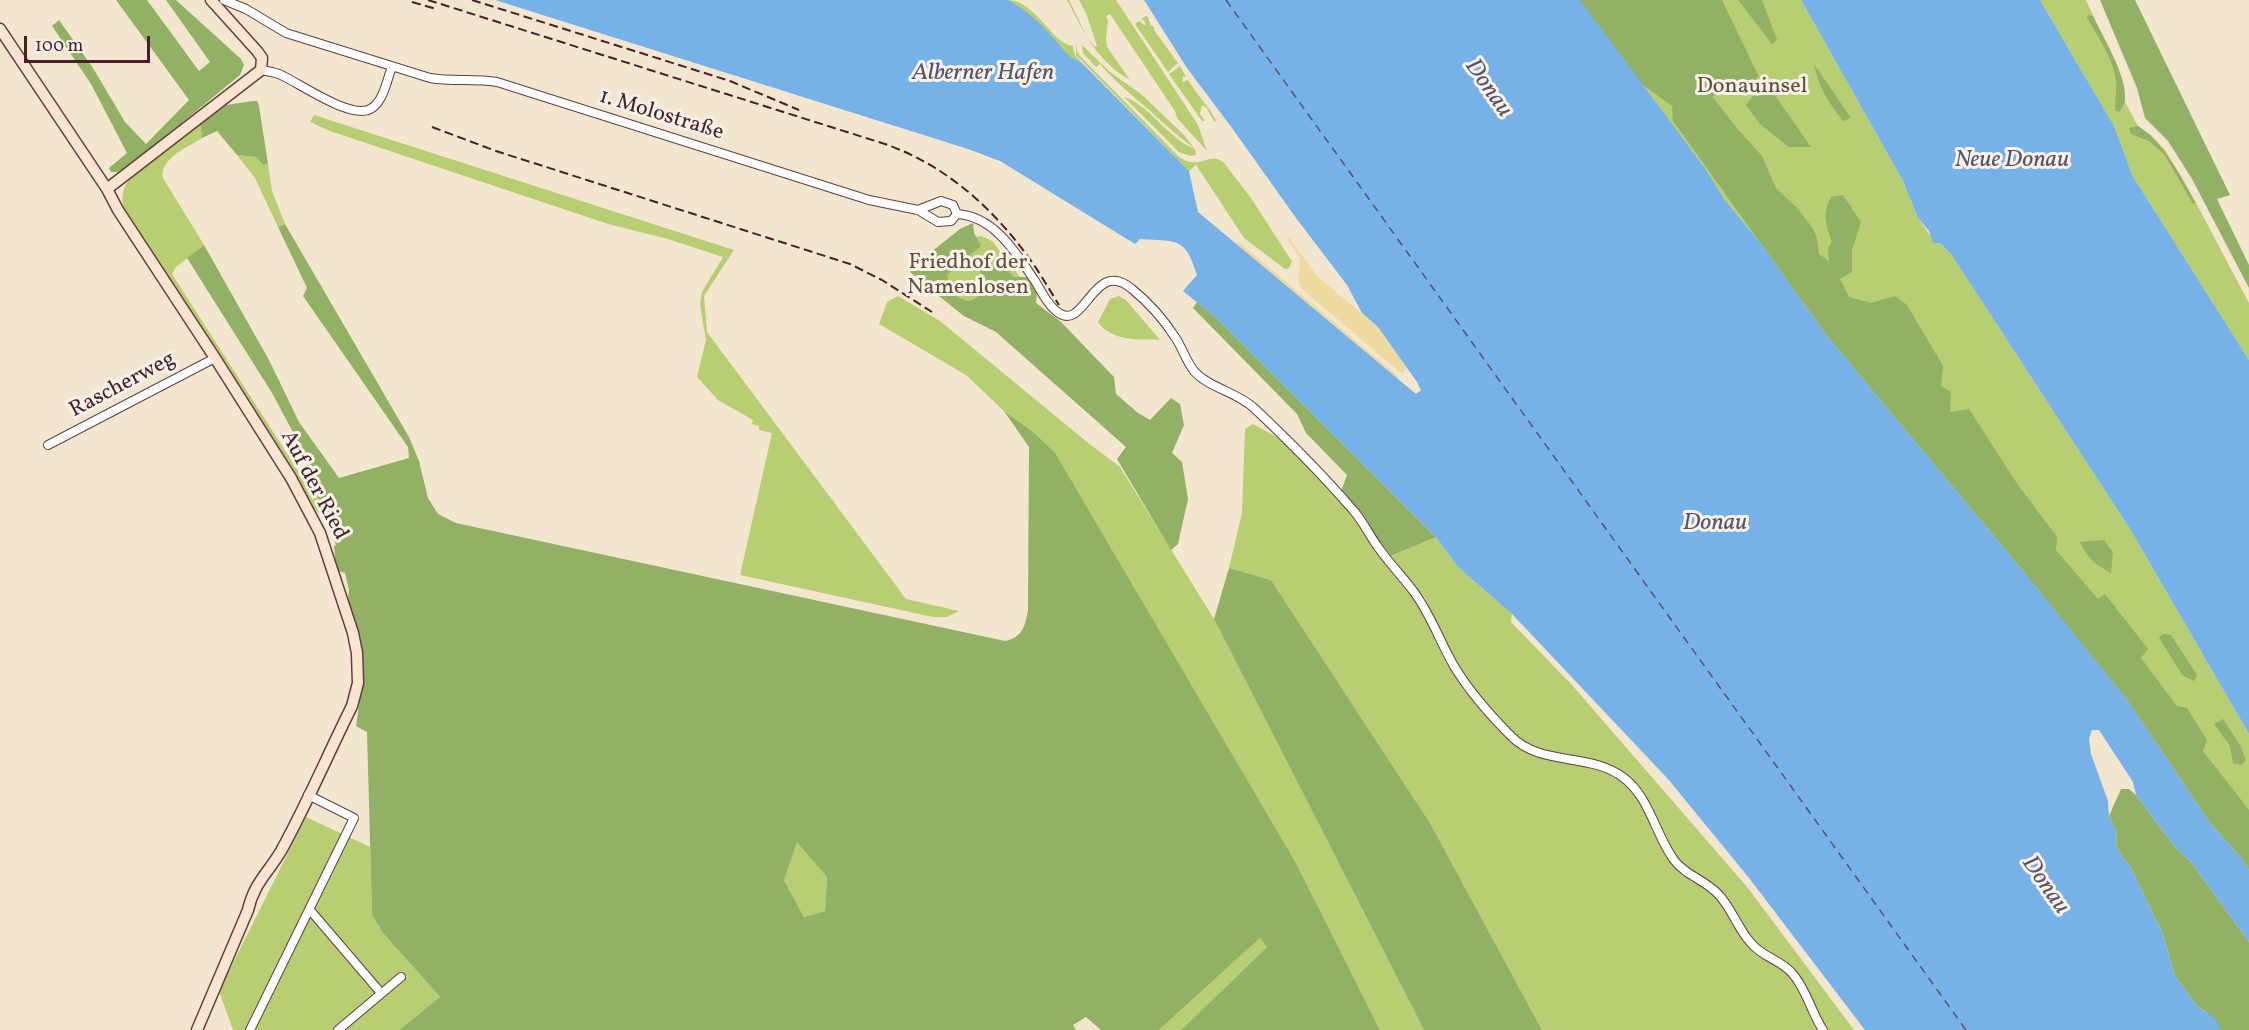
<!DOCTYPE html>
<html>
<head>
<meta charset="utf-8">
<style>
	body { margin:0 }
	#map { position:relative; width:2249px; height:1030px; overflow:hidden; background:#f3e6ce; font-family:Vollkorn,serif }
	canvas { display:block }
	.scale { position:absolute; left:24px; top:36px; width:126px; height:27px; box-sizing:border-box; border:3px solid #4a1f2b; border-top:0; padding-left:8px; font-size:18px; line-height:21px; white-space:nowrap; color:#4a1f2b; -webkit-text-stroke:4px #f7f3e8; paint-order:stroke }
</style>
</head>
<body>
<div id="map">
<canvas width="2249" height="1030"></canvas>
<div class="scale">100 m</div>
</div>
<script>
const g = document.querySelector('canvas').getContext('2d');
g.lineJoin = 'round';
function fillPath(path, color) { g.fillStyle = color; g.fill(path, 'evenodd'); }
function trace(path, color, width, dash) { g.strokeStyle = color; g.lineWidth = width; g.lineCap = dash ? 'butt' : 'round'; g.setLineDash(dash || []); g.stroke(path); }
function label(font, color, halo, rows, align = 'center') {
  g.font = font + ' Vollkorn,serif'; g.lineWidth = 6; g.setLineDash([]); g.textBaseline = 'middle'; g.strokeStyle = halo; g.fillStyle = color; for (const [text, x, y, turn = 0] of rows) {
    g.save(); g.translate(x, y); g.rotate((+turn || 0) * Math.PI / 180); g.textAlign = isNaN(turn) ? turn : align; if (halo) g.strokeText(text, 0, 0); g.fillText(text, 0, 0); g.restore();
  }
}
fillPath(new Path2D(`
	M1008 0C1035 0 1053 45 1073 46L1075 55 1081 62 1070 58 1033 18Z
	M1067 0H1069L1087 37 1095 47 1097 46 1086 13 1079 0H1116L1198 125 1207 151 1177 118 1175 111 1110 14 1106 16 1108 21 1106 38 1107 47 1130 80C1096 60 1085 34 1067 0Z
	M1580 0H1801L1903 181 1918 218 1932 238 1940 243 1951 254 2130 529 2249 734V870L2170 761 2019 566 1827 336 1762 245 1725 200 1705 168Z
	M2040 0H2086L2117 68 2124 89 2125 102 2138 126 2151 135 2165 150 2196 203 2249 303V360L2132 175 2114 126Z
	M1146 16 1148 17 1151 26 1154 27V30L1178 63 1168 72 1135 24 1139 21 1146 26 1144 20 1141 19Z
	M1076 40 1077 52 1080 56 1178 156C1200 173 1210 149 1224 163L1251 198 1289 257 1292 261 1289 268 1285 269 1244 238 1196 165 1189 171 1076 55Z
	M1082 45 1110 72 1141 94 1185 136 1194 148C1174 134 1159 118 1141 103 1126 90 1113 79 1100 64L1096 67 1083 53Z
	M1180 66 1186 77 1183 76 1182 82 1188 80C1197 95 1209 106 1217 122L1214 121 1206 107 1202 105 1200 114 1205 121H1202L1169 74Z
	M1124 97C1150 105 1168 139 1195 149L1196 155 1190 156 1179 152Z
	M314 115 734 250 704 296 707 332 906 599 959 611 947 617H933L740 575 772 433 759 430V426L752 424 753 420 718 400 697 377 706 340 700 305 702 292 723 257 668 239 608 224 330 131 310 122Z
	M200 121 202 138C188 147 159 159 163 178L204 245 176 267 172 274 309 488 315 491 327 519 316 511 124 209C121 196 122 189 131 177Z
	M237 155 256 157 263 165 268 164 272 191 285 224 278 227 255 178Z
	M981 236 992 241 1020 277 964 316 917 279 968 238Z
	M898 296 940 321 1087 442 1120 467 1214 619 1424 1030H1380L1297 865 1032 431 1004 411 966 375 879 324 887 302Z
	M1119 296 1126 300 1160 340C1139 339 1112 342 1098 322L1110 299Z
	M1253 424 1282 440 1353 514 1437 625 1425 598 1391 556 1436 537 1458 567 1512 614 1511 622 1572 685 1748 888 1854 1030H1542L1430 823 1271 580 1229 568 1242 513 1245 429Z
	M306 817 370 847 372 915 383 933 440 997 399 1030H233L219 991Z
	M797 841 827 876 825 911 804 917 784 880Z
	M1260 938 1267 947 1181 1030H1159Z`), '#b8ce72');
fillPath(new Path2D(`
	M116 0H147L199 71 210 62 166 0H176L241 59 244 65 240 75 138 159 118 172H111L109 168 127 153 91 84 52 26 59 20 93 68 125 122 146 144 189 100Z
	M1574 0H1722L1759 77 1746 87 1712 96 1736 127 1762 156 1776 188 1798 209 1812 227 1817 238 1819 254 1829 261 1828 248 1832 242C1826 226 1822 213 1831 197L1843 195 1861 222 1852 250V272L1840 279 1849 297 1871 303 1895 296 1907 305 1943 366 1941 386 1951 392 1950 412 1969 409 2018 485 2057 537 2056 550 2098 599 2105 594 2148 649 2141 658 2177 706 2187 708 2207 740 2203 751 2249 810V870L2242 859 2210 823 2126 698 2019 566 1827 336 1673 121 1672 106 1628 74Z
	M1738 0H1762L1777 40 1772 44Z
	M2100 0H2135L2230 195 2217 199 2249 265V288L2192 179 2168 141 2145 118 2137 88Z
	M2088 15 2093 16C2103 37 2127 76 2125 99 2125 104 2122 108 2119 112L2115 110C2115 100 2117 89 2116 80 2113 58 2098 37 2087 18Z
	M1814 64 1851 118 1843 121C1829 103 1818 87 1814 64Z
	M1774 94 1811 147H1789L1760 124 1746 105 1753 96Z
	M253 101H257L259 106 268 164 263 165 256 157 237 155 217 131 202 138 200 121 219 106Z
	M2138 126C2166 145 2180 175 2196 203L2193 204 2164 154 2149 141 2131 134 2129 128Z
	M973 223 974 233 981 246 947 275 950 292C972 307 971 301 991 286L979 270C997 263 1001 263 1014 277H1027C1036 285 1038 291 1036 303L1061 322 1114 377 1116 394 1138 413 1150 420 1171 398 1180 404 1184 425 1172 453 1182 462 1188 499 1178 544 1171 550 1117 459 1126 447 996 332 964 316 910 272 912 267 960 229Z
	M285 224 409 437 419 461 428 498 438 514 456 523 1005 641C1023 637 1025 626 1028 610L1029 447 1004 411 1032 431 1055 453 1297 865 1380 1030H1181L1267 947 1260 938 1159 1030H1101L1086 1017 1073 1025 1076 1030H399L440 997 383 933 372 915 367 732 356 726 362 686V655L348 600 349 590 345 573 338 571 335 559 334 546 336 545 315 491 318 479 272 393 187 258 204 245 269 360 299 422 339 478 409 458 408 447 303 296 307 288 278 227ZM797 842 827 877 825 911 804 917 784 880Z
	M1197 302 1214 316 1436 537 1391 556 1341 491 1347 475 1306 433 1297 414 1193 308Z
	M2104 540 2113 553 2111 573C2096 565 2087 558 2080 542Z
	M1229 568 1271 580 1430 823 1542 1030H1424L1214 619Z
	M2163 634 2171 635 2197 675 2194 681 2183 676 2159 638Z
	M2223 719 2240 745 2246 760 2241 765 2233 763 2230 746 2214 724Z
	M2121 789H2129L2136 795 2175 847 2191 862 2249 942V1030H2221L2206 1012 2198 1007 2175 976 2162 932 2130 866 2120 854 2116 843 2117 833 2109 816Z`), '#92b164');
fillPath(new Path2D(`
	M1289 238 1318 277 1378 327 1407 368 1402 374 1302 289 1298 282 1300 258 1287 239Z
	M1239 242 1399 377 1396 380 1235 244Z`), '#eeda9e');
fillPath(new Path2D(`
	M495 0H1008C1026 9 1043 26 1056 41 1065 51 1068 58 1081 62L1189 171 1198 212 1416 394 1421 390 1417 382 1378 327 1362 313 1347 285 1296 218 1232 128 1187 68 1144 0H1580L1705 168 1725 200 1762 245 1827 336 2019 566 2126 698 2210 823 2242 859 2249 870V942L2191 862 2175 847 2136 795 2133 782 2099 730H2092L2089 739 2091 754 2108 801 2109 816 2117 833 2116 843 2120 854 2130 866 2162 932 2175 976 2198 1007 2215 1018 2221 1030H1865L1749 878 1668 779 1512 614 1458 567 1436 537 1214 316 1183 291 1197 275C1185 236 1177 242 1140 239L1135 244 1000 161 968 149Z
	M1801 0H2040L2114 126 2132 175 2249 360V734L2130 529 1951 254 1940 243H1933L1929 231 1918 218 1903 181Z`), '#76b2e8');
trace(new Path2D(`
	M1226 0 1966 1030`), '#59526d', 1.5, [8, 6]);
const street = new Path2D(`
	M224 0 246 9 286 33 430 78C452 82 475 78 497 82L869 200 918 210 938 222 951 221 957 214 953 205 941 201 918 210
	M261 70C267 71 273 72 279 74 298 82 353 122 372 108 384 100 387 79 392 67
	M957 214C993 216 1015 251 1033 278 1040 288 1045 301 1055 310 1085 338 1092 255 1132 289 1148 302 1164 320 1175 337 1182 347 1186 361 1194 371 1209 388 1237 392 1254 408 1288 440 1322 474 1353 510 1363 521 1369 535 1378 547 1389 563 1403 577 1414 592 1431 615 1440 642 1454 666 1469 691 1491 716 1511 736 1541 767 1591 752 1624 778 1650 798 1655 834 1674 860 1686 876 1706 880 1719 895 1732 909 1738 929 1751 943 1762 957 1781 960 1792 973 1807 990 1811 1012 1823 1030
	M48 445 215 358
	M310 910 381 993
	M250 1030 354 818 308 795
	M338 1030 401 977`);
const secondary = new Path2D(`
	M0 29 107 189 118 210 215 358 291 478 320 533 353 633 357 653 358 683 352 706C328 754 307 804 281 851 268 873 254 883 248 910L197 1030
	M107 189 261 70 262 58 257 51 211 0`);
trace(street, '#633d43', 10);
trace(secondary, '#633d43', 13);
trace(street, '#fff', 8);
trace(secondary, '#fce5d0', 10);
trace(new Path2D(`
	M428 0 885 144C945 165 992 207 1029 258 1040 273 1049 289 1059 305
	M472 0 730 81 799 110
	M412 2 436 9
	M432 127 496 151 850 264 882 280 932 312`), '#4a1f2b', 2, [9, 4.5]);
label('22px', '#664b3d', '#f7f3e8', [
	["Donauinsel",1752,88],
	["Friedhof der",968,264],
	["Namenlosen",968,289]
]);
label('22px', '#4a1f2b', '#f7f3e8', [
	["1. Molostraße",661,116,17],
	["Rascherweg",123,386,-28],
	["Auf der Ried",313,486,62]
]);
label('italic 24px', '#59526d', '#f7f3e8', [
	["Alberner Hafen",983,75],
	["Donau",1487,89,55],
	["Neue Donau",2012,162],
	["Donau",1715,525],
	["Donau",2044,886,55]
]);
</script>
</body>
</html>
